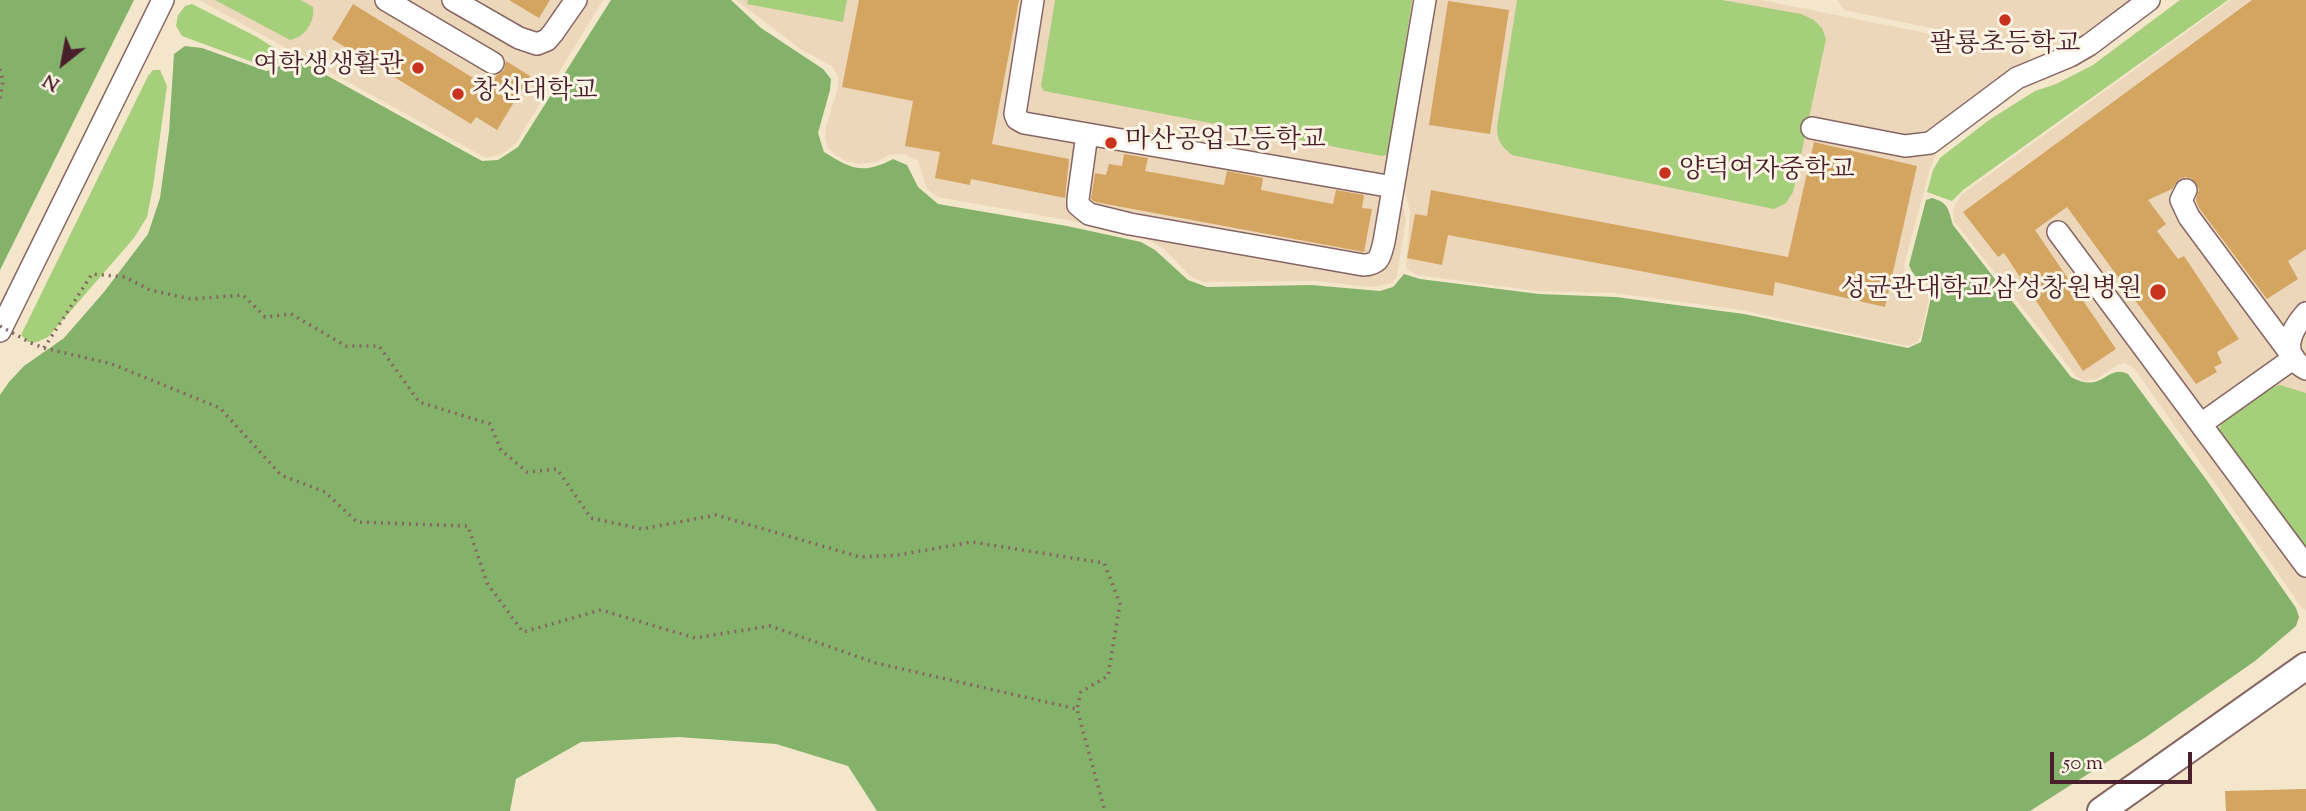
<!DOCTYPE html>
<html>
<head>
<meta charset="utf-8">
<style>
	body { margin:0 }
	#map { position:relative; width:2306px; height:811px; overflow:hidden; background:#f4e6cb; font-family:"Sorts Mill Goudy",serif }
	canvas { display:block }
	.north { position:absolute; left:28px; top:28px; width:70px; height:70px; -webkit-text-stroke:5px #fcf5e5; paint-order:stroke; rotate:211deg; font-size:19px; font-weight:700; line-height:28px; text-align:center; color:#4a1f2b }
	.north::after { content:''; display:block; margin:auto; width:24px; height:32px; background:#4a1f2b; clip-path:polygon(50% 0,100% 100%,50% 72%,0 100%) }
	.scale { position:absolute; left:2050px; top:752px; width:142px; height:32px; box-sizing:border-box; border:4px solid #4a1f2b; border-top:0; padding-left:9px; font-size:21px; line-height:24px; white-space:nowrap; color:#4a1f2b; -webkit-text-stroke:5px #fcf5e5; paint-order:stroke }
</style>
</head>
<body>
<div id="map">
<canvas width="2306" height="811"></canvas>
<div class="north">N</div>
<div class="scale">50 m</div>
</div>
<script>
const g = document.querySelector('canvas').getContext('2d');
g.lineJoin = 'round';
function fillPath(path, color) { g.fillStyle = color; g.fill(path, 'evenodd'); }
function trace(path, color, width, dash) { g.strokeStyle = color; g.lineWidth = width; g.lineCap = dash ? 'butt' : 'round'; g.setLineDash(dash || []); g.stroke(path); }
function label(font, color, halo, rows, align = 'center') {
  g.font = font + ' "Sorts Mill Goudy","Noto Serif KR",serif'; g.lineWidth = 6; g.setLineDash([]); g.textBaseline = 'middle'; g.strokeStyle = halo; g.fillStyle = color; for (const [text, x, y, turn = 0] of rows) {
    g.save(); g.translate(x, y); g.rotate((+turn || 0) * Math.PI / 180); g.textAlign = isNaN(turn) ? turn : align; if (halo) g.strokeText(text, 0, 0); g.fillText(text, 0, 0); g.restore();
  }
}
fillPath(new Path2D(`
	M199 0H603L516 143 502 154 486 158Z
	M736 0H1417L1393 163 1406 219 1397 276 1393 283 1372 287 1314 281 1203 282 1190 276 1164 249 1145 238 1072 221 938 197 927 189 918 161 904 154 889 155 876 162 859 164 845 161 828 149 825 138 826 126 838 88V76L832 66 802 50Z
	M1432 0H1761L2012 50H2028L2031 56 2026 65 1968 101 1957 111 1950 121 1930 169 1904 265 1907 278 1929 290V299L1921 336 1916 343 1907 346 1741 310 1615 293 1536 291 1417 275 1406 268 1410 212 1402 178Z
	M1837 0H2140L2078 43 2061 48 2013 45 1844 10Z
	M2231 0H2306V610L2302 608 2134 368 2125 363 2117 365 2097 379 2084 381 2076 376 1954 221 1953 209 1961 195Z`), '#edd7bb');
fillPath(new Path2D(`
	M215 0H301L313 7C315 22 305 37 290 40Z
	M748 0H847L843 22 747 4Z
	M1055 0H1412L1389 154 1382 156 1044 91 1041 86Z
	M1517 0H1722L1801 14 1814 20 1822 28 1826 39 1793 192 1786 203 1774 209 1512 155C1501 146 1497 141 1497 127Z
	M2180 0H2228L1963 190 1952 201 1927 192 1933 170 1940 158 1989 120 2035 91 2056 84 2093 65Z
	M192 4 257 37 276 49 278 63 274 68 263 66 182 36 176 26 178 15 185 6Z
	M153 70H160L167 86 153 187 147 217 134 238 48 337 37 342H28L21 335 148 76Z
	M2280 385 2306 393V553L2224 439 2219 429C2225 412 2262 389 2280 385Z`), '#a5cf7a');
fillPath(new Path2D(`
	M0 0H134L0 270Z
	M611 0H731L761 28 823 69 831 79 830 90 818 133 824 152C851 169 863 175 893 159L907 165 918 187 938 204 1067 226 1141 242 1155 250 1188 280 1207 287 1311 285 1380 291 1393 287 1404 274 1420 279 1539 294 1616 297 1744 314 1908 348 1921 342 1932 293 1929 284C1918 280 1913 276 1909 265L1926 200 1932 198C1949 203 1948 209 1953 225L2071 377C2103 395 2106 363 2128 374L2208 482 2296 608 2299 617 2296 626 2255 661 2146 737 2030 811H877L848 766 776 744 679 737 581 742 516 779 510 811H0V395L9 382 24 366 64 338 104 292 148 234 160 198 169 132 174 54 185 46 202 48 266 71C278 70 285 60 297 59L482 161 498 160 518 147Z`), '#84b26a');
fillPath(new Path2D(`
	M509 0H550L539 18Z
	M859 0H1019L992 144 1069 159 1065 198 971 179 970 185 935 178 940 152 905 146 913 101 842 87Z
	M2252 0H2306V249L2288 261 2298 279 2267 299 2199 208 2196 200 2199 189 2192 179 2186 177 2179 179 2172 189 2148 200 2166 224 2157 231 2178 259 2184 256 2239 339 2217 352 2222 363 2214 367 2217 372 2196 384 2067 207 2035 230 2116 349 2083 371 2004 253 1998 257 1963 212Z
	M1448 1 1509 10 1490 134 1429 125Z
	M353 4 488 87 496 76 504 70 506 61 530 76 497 130 476 117 471 124 332 39Z
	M1814 142 1917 166 1885 307 1775 282 1773 296 1448 235 1442 265 1407 258 1415 214 1427 216 1431 190 1788 257Z
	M1124 154 1148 158 1145 171 1224 185 1227 171 1263 178 1261 190 1333 204 1336 190 1364 195 1362 208 1372 209 1364 252 1095 202 1091 199 1095 173 1106 175 1109 164 1122 166Z
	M2306 789V811H2226L2225 791Z`), '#d4a461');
const minor = new Path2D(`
	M386 0 493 63
	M453 0 519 38 537 44 547 40 553 33 576 0
	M1033 0 1015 114 1017 119 1024 123 1393 187
	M1812 128 1905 146 1930 143 2017 78 2070 56 2089 45 2149 0
	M1087 134 1078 199V205L1089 214 1130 224 1363 265C1380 264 1380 257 1384 242L1425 0
	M2186 190 2181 200 2189 217 2293 357
	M2058 232 2306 566
	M2306 313C2290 331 2279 355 2306 369
	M0 331 163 0
	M2201 424 2294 358`);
const major = new Path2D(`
	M2101 811 2306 666`);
trace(minor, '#866563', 24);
trace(major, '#866563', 30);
trace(new Path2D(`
	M0 69 3 81 0 99
	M31 343 44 348 112 364 220 408 281 475 325 492 357 522 468 526 487 583 523 632 601 610 695 638 770 626 876 663 1077 709 1105 811
	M44 348 92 274 125 277 150 290 191 299 243 295 265 317 291 314 346 346H379L419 402 490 424 501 450 527 472 557 469 591 518 642 529 716 515 860 557 898 555 972 542 1104 563 1120 603 1108 676 1081 692 1077 709`), '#866563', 3.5, [2, 5]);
trace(minor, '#fff', 21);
trace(major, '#fff', 26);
trace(new Path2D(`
	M0 326 31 343`), '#866563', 3.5, [2, 5]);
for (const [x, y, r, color] of [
	[2005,20,7,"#c8321e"],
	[418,68,7,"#c8321e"],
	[458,94,7,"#c8321e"],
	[1111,143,7,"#c8321e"],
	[1665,173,7,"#c8321e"],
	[2158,292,9,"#c8321e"]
]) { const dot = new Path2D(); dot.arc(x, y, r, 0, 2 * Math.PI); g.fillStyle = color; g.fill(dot); trace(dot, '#fcf5e5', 2.5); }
label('26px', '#4a1f2b', '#fcf5e5', [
	["팔룡초등학교",2005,47,"center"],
	["여학생생활관",404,68,"right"],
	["창신대학교",472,94],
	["마산공업고등학교",1125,143],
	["양덕여자중학교",1679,173],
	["성균관대학교삼성창원병원",2142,292,"right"]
], 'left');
</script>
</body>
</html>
